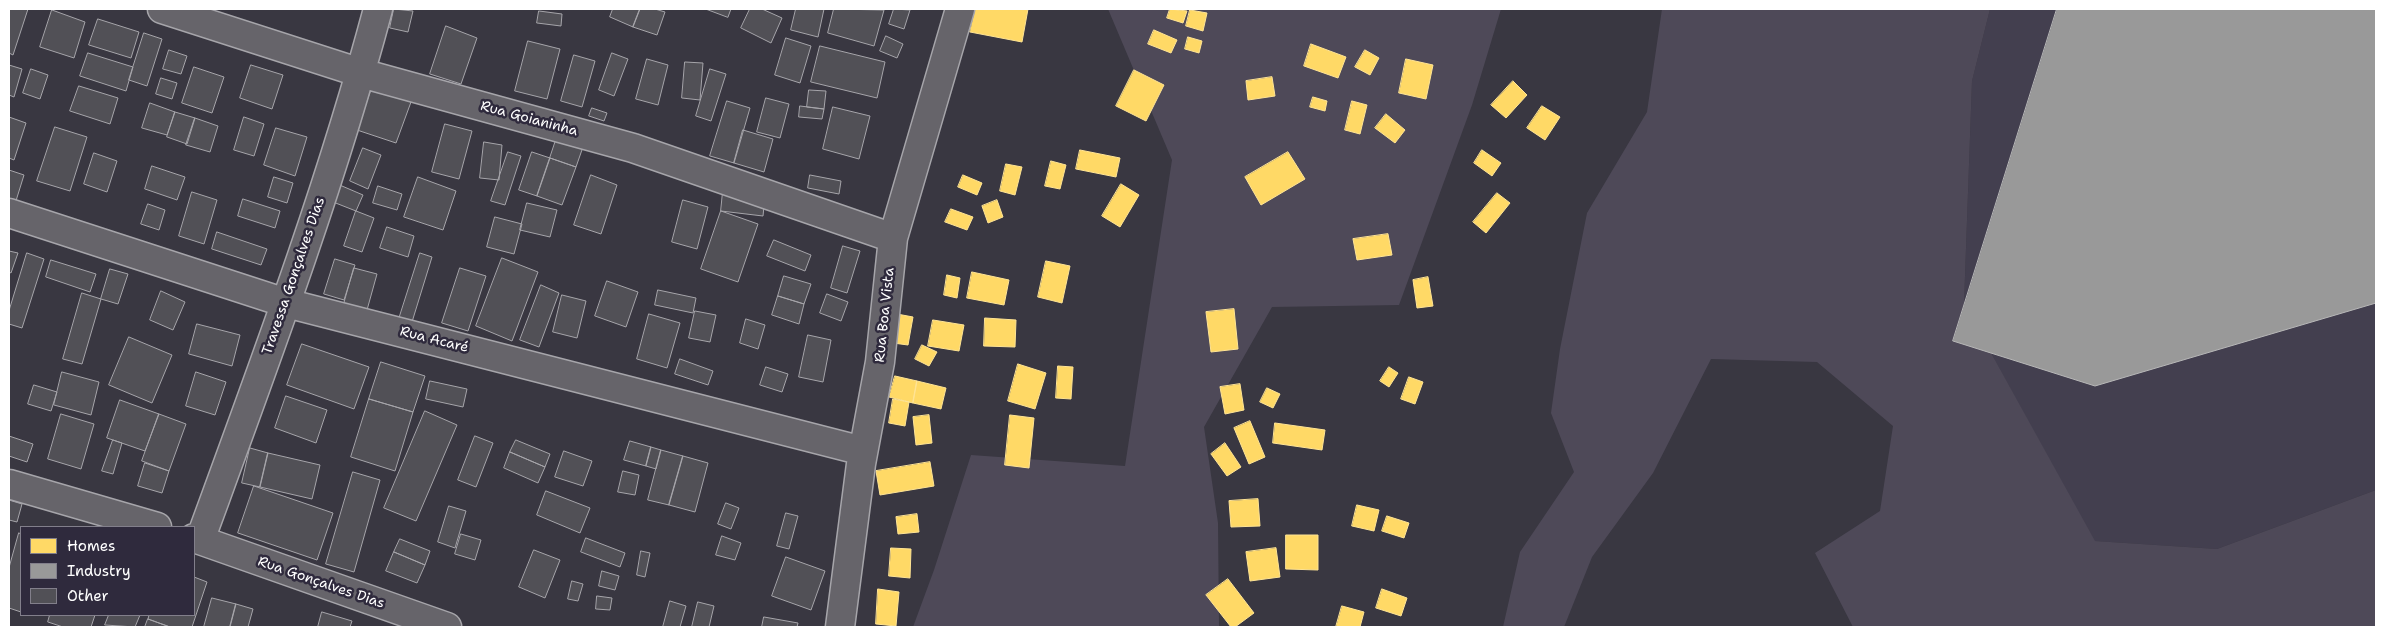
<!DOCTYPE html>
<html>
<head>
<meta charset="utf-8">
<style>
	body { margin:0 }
	#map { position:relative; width:2385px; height:636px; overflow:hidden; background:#393741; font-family:"Shantell Sans",sans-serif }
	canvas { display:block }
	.frame { position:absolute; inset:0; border:10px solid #fff; pointer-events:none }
	.legend { position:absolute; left:20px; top:526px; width:175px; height:90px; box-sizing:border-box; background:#2f2a3d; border:1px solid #827f8b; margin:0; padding:6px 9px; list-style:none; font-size:15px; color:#fff }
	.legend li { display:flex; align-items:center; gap:10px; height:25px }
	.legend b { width:25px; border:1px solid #827f8b }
</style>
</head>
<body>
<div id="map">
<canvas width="2385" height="636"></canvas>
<div class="frame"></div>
<ul class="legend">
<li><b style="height:14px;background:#ffd966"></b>Homes</li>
<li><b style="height:14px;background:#999"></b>Industry</li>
<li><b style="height:14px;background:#515056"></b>Other</li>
</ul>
</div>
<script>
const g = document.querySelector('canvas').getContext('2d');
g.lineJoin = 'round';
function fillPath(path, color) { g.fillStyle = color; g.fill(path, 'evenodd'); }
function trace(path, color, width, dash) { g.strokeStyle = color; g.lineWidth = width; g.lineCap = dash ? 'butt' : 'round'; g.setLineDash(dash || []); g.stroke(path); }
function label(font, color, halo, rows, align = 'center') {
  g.font = font + ' "Shantell Sans",sans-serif'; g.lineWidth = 5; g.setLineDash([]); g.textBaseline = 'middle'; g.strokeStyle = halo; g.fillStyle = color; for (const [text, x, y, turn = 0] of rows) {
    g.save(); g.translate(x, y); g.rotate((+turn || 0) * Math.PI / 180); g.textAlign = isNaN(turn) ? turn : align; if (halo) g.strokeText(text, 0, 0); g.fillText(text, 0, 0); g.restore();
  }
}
fillPath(new Path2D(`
	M1990 9H2376V490L2217 549 2094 541 1964 304 1972 81Z`), '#433f4f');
fillPath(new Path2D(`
	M1108 9H1501L1472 105 1399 305 1272 307 1204 427 1218 523 1219 627H913L934 570 971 455 1125 466 1172 160Z
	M1662 9H1990L1972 81 1964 304 2095 541 2217 549 2376 490V627H1853L1815 553 1880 511 1893 426 1817 362 1711 359 1653 473 1592 557 1564 627H1503L1520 552 1574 472 1551 413 1560 349 1587 213 1647 112Z`), '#4e4958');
const homes = new Path2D(`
	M975 9H1028L1022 42 970 32Z
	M1170 9 1187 11 1183 23 1167 18Z
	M1190 10 1207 13 1203 31 1186 26Z
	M1154 30 1177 40 1171 53 1148 44Z
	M1188 37 1202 41 1199 53 1185 49Z
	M1311 44 1346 57 1338 78 1304 66Z
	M1365 50 1379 58 1370 75 1355 67Z
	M1406 59 1433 65 1426 99 1399 93Z
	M1134 70 1164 85 1146 121 1116 106Z
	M1272 77 1275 96 1248 100 1246 81Z
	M1513 81 1527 95 1506 118 1491 105Z
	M1313 97 1327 101 1325 111 1310 107Z
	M1352 101 1367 105 1360 134 1345 130Z
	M1542 106 1560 117 1545 140 1527 128Z
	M1386 114 1405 130 1395 143 1375 128Z
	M1080 150 1120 158 1116 177 1076 169Z
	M1482 150 1501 163 1492 176 1474 163Z
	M1288 152 1305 179 1261 205 1245 177Z
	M1051 161 1066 165 1060 189 1045 186Z
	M1006 164 1022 167 1015 195 1000 191Z
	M963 175 982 183 977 195 958 187Z
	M1121 184 1139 195 1120 227 1102 216Z
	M1497 193 1510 203 1486 233 1473 222Z
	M997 200 1003 217 988 223 982 206Z
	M951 209 973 217 967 230 945 222Z
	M1388 234 1392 255 1357 260 1353 239Z
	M1046 261 1070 266 1062 303 1038 297Z
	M972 272 1009 280 1004 305 967 298Z
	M947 275 960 278 957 298 944 295Z
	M1428 277 1433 306 1417 308 1413 280Z
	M1234 309 1238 349 1211 352 1206 312Z
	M897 314 913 317 908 345 893 343Z
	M985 318 1016 320 1015 347 984 346Z
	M933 320 964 325 959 351 928 346Z
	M922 345 937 352 929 366 915 359Z
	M1018 364 1046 373 1035 409 1008 401Z
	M1058 366 1073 367 1071 399 1056 398Z
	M1389 367 1398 373 1389 387 1380 381Z
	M895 376 917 381 913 403 889 397Z
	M1409 377 1423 382 1415 404 1401 399Z
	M917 381 946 388 941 409 913 403Z
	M1240 384 1244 410 1225 414 1220 387Z
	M1267 388 1280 394 1273 408 1260 402Z
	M893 399 909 402 905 426 889 423Z
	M929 415 932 443 916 445 913 417Z
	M1010 415 1034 418 1029 468 1005 465Z
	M1250 421 1265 457 1249 464 1234 428Z
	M1275 423 1325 430 1322 450 1273 443Z
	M1225 443 1241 467 1227 476 1211 454Z
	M930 462 934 486 880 495 876 471Z
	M1258 499 1260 526 1231 527 1229 501Z
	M1357 505 1379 510 1374 531 1352 526Z
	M917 514 919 532 898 534 896 517Z
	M1387 516 1409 523 1404 538 1382 531Z
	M1286 535H1318V570L1286 569Z
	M891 548 911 549 910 578 889 576Z
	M1276 548 1280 577 1250 581 1246 552Z
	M1228 579 1254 613 1235 627H1231L1206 595Z
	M878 589 899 592 896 626 876 624Z
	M1382 589 1407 598 1401 616 1376 608Z
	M1342 606 1364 612 1360 627H1336Z`);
fillPath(homes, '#ffd966');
trace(homes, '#ffe494', 1);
const industry = new Path2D(`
	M2057 9H2376V303L2095 386 1953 341Z`);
fillPath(industry, '#999');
trace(industry, '#b8b8b8', 1);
const building = new Path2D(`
	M9 9H28L13 55 9 53Z
	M394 9 413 11 408 32 390 28Z
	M613 9H640L633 27 610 17Z
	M640 9H655L665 12 657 35 633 27Z
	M706 9H731L728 17Z
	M750 9H762L782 18 771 43 741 28Z
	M796 9H824L818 37 791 30Z
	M834 9 884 10 874 46 828 33Z
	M894 9 910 10 904 29 889 24Z
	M52 10 85 22 74 58 40 47Z
	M539 11 562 14 561 26 537 23Z
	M98 19 139 32 131 58 89 45Z
	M446 26 477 38 461 84 430 74Z
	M144 33 162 39 147 86 129 80Z
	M886 36 903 44 897 58 880 51Z
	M786 38 811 46 800 83 775 75Z
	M528 41 560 49 547 99 515 91Z
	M820 46 885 62 877 98 811 82Z
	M169 50 187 56 181 74 163 69Z
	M88 53 133 67 126 91 80 76Z
	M612 53 628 59 614 96 599 90Z
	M574 55 595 61 582 107 561 101Z
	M647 59 668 65 658 105 636 99Z
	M685 62 703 63 700 100 682 98Z
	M9 65 22 69 14 97 9 95Z
	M251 65 283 75 272 109 240 98Z
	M194 67 224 77 212 113 182 103Z
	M31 69 48 75 40 99 23 93Z
	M710 69 726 74 711 121 696 116Z
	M161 78 177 83 172 99 156 94Z
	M79 86 118 98 110 124 70 111Z
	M372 88 411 102 396 143 357 130Z
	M809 90 826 91 824 109 807 107Z
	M766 98 789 104 780 138 757 132Z
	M727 101 750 108 734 163 710 156Z
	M150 103 175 112 167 135 142 128Z
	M800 106 824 109 822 119 799 117Z
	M833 107 870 116 859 159 823 149Z
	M592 108 607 113 604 121 589 116Z
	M175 112 195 118 187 144 167 137Z
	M9 117 26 123 14 160 9 158Z
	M244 117 264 124 254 156 234 150Z
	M195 118 218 126 210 152 186 145Z
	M445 124 472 131 459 179 432 172Z
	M55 127 87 137 70 191 37 181Z
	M276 128 307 137 295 176 264 165Z
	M743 130 773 139 764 172 734 163Z
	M558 134 584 144 576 167 550 158Z
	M484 142 502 145 499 180 480 178Z
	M363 148 381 155 368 189 350 181Z
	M508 152 521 156 505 205 491 201Z
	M532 152 550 158 537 196 519 190Z
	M94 153 117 161 107 192 84 184Z
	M550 158 576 167 562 205 537 196Z
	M152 166 185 177 177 200 145 189Z
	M9 170 24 175 15 204 9 202Z
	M591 175 617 185 601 234 574 225Z
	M810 175 841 181 839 194 808 188Z
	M274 177 293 183 287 203 268 197Z
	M418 177 456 191 443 230 404 217Z
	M335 183 363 195 356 211 328 200Z
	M378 186 402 194 397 210 373 203Z
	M723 191 765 196 763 216 721 211Z
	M192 192 217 200 204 244 179 236Z
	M243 199 280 211 275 228 238 216Z
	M683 200 708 207 697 249 672 242Z
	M527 203 557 210 550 237 520 230Z
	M148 204 165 210 159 230 141 224Z
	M356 211 374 218 362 252 344 246Z
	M721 211 758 224 738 282 701 269Z
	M495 217 522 224 514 254 487 247Z
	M387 227 414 236 408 257 380 248Z
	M217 232 267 249 261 265 212 249Z
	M774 240 811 255 805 271 767 256Z
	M843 246 860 251 847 293 831 288Z
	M9 251 18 253 11 273 9 272Z
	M27 253 44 259 22 328 9 324V311Z
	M420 253 432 257 412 322 399 319Z
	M502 258 538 272 512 341 476 326Z
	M335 259 355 265 344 300 324 294Z
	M51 260 96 274 90 292 46 277Z
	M354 268 377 274 367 310 344 304Z
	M460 268 486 276 468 331 442 323Z
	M110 269 128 274 118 304 101 299Z
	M784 276 811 284 804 304 778 296Z
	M607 281 638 292 626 327 595 316Z
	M541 285 559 293 539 347 520 340Z
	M658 290 696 298 693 313 655 305Z
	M161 291 185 302 173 330 150 320Z
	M82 293 101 299 82 364 63 359Z
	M827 294 848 302 841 321 820 313Z
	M562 295 586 301 577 338 553 332Z
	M778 296 804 304 799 324 772 315Z
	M695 311 716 315 710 342 689 338Z
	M649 314 680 323 667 368 637 359Z
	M746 319 765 325 758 349 740 343Z
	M197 324 240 335 232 366 189 354Z
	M808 335 831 340 823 382 799 377Z
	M129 337 172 355 152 403 109 385Z
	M302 344 369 367 354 409 287 385Z
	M680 359 713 371 708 385 675 374Z
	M381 362 425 376 413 412 369 399Z
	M766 367 788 374 782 392 760 385Z
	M62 372 99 382 91 415 54 405Z
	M196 372 226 382 215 415 186 406Z
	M430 381 467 389 463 407 426 399Z
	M34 385 57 392 51 411 28 404Z
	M286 396 327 410 316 443 275 428Z
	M369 399 413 412 395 471 351 457Z
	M120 400 159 414 145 451 107 438Z
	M425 411 457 425 416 521 384 508Z
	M61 414 94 424 81 469 48 459Z
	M159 414 186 424 169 471 142 461Z
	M9 436 33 444 27 462 9 456Z
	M475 436 493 443 476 487 458 480Z
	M113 440 122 443 113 474 102 471Z
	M516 440 550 454 545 467 510 452Z
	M630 441 651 447 646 466 624 460Z
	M651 447 661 450 656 469 646 466Z
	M250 448 268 453 260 487 242 483Z
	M661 450 683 456 669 505 648 500Z
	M564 451 592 461 583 486 555 477Z
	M510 452 545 467 538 483 504 468Z
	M268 453 320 465 312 499 260 487Z
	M683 456 708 463 695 512 669 505Z
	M145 463 169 471 162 493 138 486Z
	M623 471 639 475 635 495 618 492Z
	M353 472 380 480 354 572 326 564Z
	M254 486 333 513 317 560 238 533Z
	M546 491 590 508 580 533 537 515Z
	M9 500 22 504 17 522 9 520Z
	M726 503 739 508 731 529 718 524Z
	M449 506 466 511 455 548 438 542Z
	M786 513 798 516 789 549 777 546Z
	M19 533 21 534V612L9 608V568Z
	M461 534 481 540 475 560 455 554Z
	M722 536 741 543 735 560 716 555Z
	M586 538 625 553 620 567 581 552Z
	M400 539 430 551 425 565 394 552Z
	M534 550 560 560 545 598 519 587Z
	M641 551 650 553 645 577 637 575Z
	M394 552 425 565 417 583 386 571Z
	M786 557 825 571 811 610 772 596Z
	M602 571 619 576 615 590 599 586Z
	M194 577 207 582 192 627H170L148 619 149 615H194Z
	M572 581 583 584 578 601 568 599Z
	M597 596 612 598 610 610 596 609Z
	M212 598 236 604 230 627H204Z
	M670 601 686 606 680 627H663Z
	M698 602 714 606 709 627H692Z
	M236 604 253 609 248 627H230Z
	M322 612 352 621 350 627H318Z
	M50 615H95L91 627H63L48 622Z
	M109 615H140L135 627 105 625Z
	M764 617 798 623 797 627H762Z
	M148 619 170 627H145Z`);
fillPath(building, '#515056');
trace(building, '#a6a5aa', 1);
const minor = new Path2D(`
	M162 9 361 73 633 148 893 238
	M9 213 286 303 863 451
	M9 484 157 527
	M194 538 447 627
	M200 540C264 365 330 189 378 9
	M840 627 861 464 880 362 893 238 960 9`);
trace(minor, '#a6a5aa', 31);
trace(minor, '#66646a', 28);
label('14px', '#fff', '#2f2a3d', [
	["Rua Goianinha",529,119,15],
	["Travessa Gonçalves Dias",294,276,-71],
	["Rua Boa Vista",885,315,-84],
	["Rua Acaré",434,340,14],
	["Rua Gonçalves Dias",321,583,19]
]);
</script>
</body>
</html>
